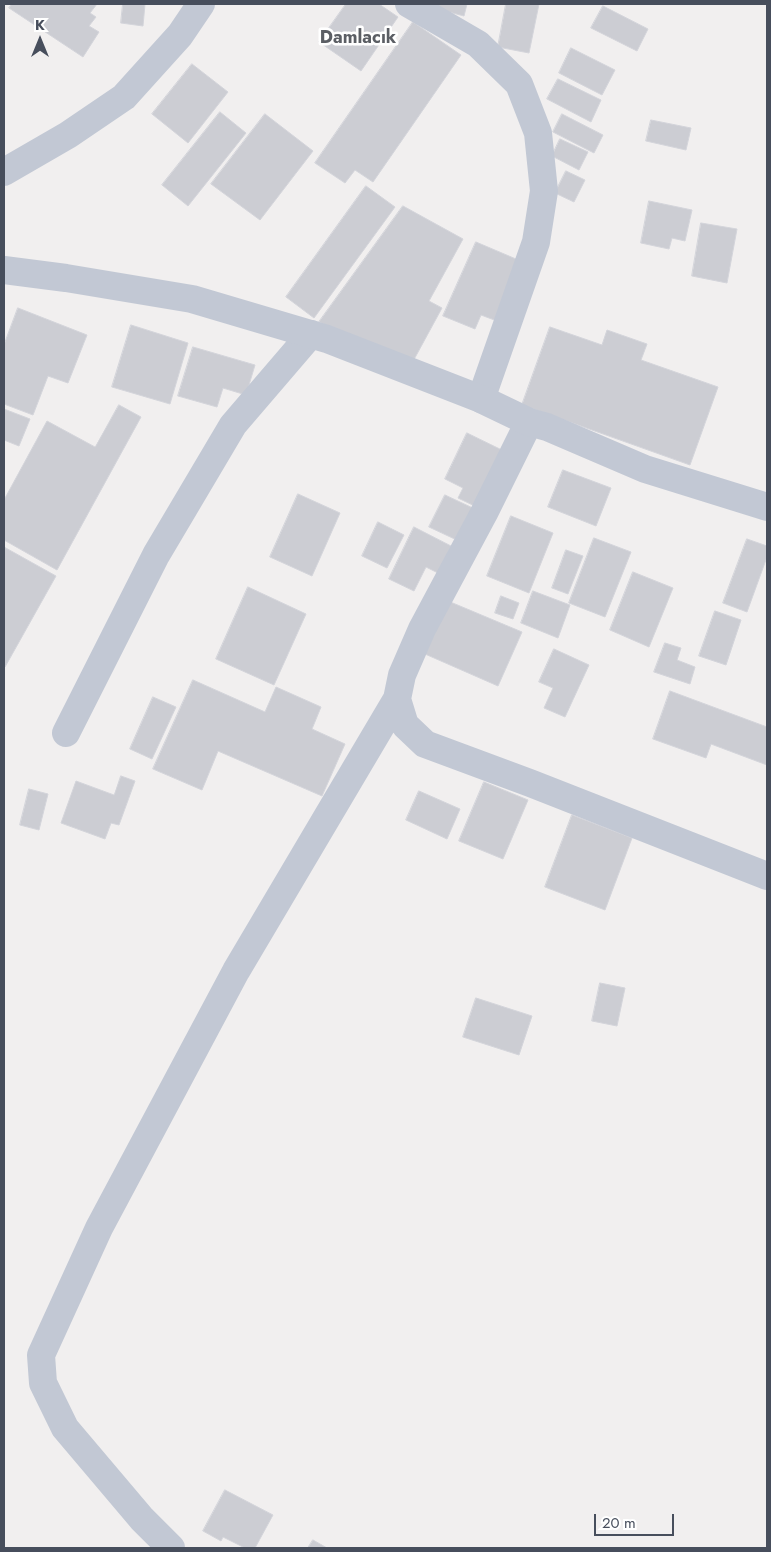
<!DOCTYPE html>
<html>
<head>
<meta charset="utf-8">
<style>
	body { margin:0 }
	#map { position:relative; width:771px; height:1552px; overflow:hidden; background:#f1efef; font-family:Jost,sans-serif }
	canvas { display:block }
	.frame { position:absolute; inset:0; border:5px solid #474e5c; pointer-events:none }
	.north { position:absolute; left:15px; top:15px; width:50px; height:50px; -webkit-text-stroke:4px #fff; paint-order:stroke; rotate:0deg; font-size:14px; font-weight:700; line-height:20px; text-align:center; color:#474e5c }
	.north::after { content:''; display:block; margin:auto; width:18px; height:22px; background:#474e5c; clip-path:polygon(50% 0,100% 100%,50% 72%,0 100%) }
	.scale { position:absolute; left:594px; top:1514px; width:80px; height:22px; box-sizing:border-box; border:2px solid #474e5c; border-top:0; padding-left:6px; font-size:15px; line-height:18px; white-space:nowrap; color:#474e5c; -webkit-text-stroke:4px #fff; paint-order:stroke }
</style>
</head>
<body>
<div id="map">
<canvas width="771" height="1552"></canvas>
<div class="frame"></div>
<div class="north">K</div>
<div class="scale">20 m</div>
</div>
<script>
const g = document.querySelector('canvas').getContext('2d');
g.lineJoin = 'round';
function fillPath(path, color) { g.fillStyle = color; g.fill(path, 'evenodd'); }
function trace(path, color, width, dash) { g.strokeStyle = color; g.lineWidth = width; g.lineCap = dash ? 'butt' : 'round'; g.setLineDash(dash || []); g.stroke(path); }
function label(font, color, halo, rows, align = 'center') {
  g.font = font + ' Jost,sans-serif'; g.lineWidth = 5; g.setLineDash([]); g.textBaseline = 'middle'; g.strokeStyle = halo; g.fillStyle = color; for (const [text, x, y, turn = 0] of rows) {
    g.save(); g.translate(x, y); g.rotate((+turn || 0) * Math.PI / 180); g.textAlign = isNaN(turn) ? turn : align; if (halo) g.strokeText(text, 0, 0); g.fillText(text, 0, 0); g.restore();
  }
}
const building = new Path2D(`
	M12 4H97L90 13 96 17 89 26 99 32 83 57 9 8Z
	M123 4H145L143 26 121 23Z
	M346 4H379L398 17 361 71 319 42Z
	M431 4H467L464 16 430 7Z
	M506 4H539L529 53 498 47Z
	M603 6 648 29 637 51 591 28Z
	M413 22 461 55 373 182 355 170 345 183 315 163Z
	M571 48 615 70 602 95 559 73Z
	M192 64 228 92 188 143 152 114Z
	M558 79 601 100 591 122 547 99Z
	M220 112 246 133 188 206 162 185Z
	M265 114 313 151 260 220 211 184Z
	M562 114 603 135 594 153 553 132Z
	M651 120 691 128 686 150 646 141Z
	M560 139 588 152 579 170 552 156Z
	M566 171 585 180 574 202 555 193Z
	M366 186 395 207 314 318 286 297Z
	M649 201 692 210 685 241 672 238 669 249 641 243Z
	M403 206 463 239 429 301 442 308 411 365 319 322Z
	M701 223 737 229 727 283 692 276Z
	M476 242 523 262 497 321 481 315 475 329 443 316Z
	M18 308 87 335 68 383 48 376 33 415 4 404V345Z
	M131 325 188 343 170 404 112 387Z
	M550 327 602 345 607 330 647 344 641 360 718 387 690 465 522 405Z
	M193 347 255 365 246 395 223 388 217 407 178 396Z
	M119 405 141 417 57 570 4 540V500L47 421 95 447Z
	M4 409 30 419 19 446 4 440Z
	M467 433 508 453 481 509 458 498 463 488 445 479Z
	M563 470 611 488 596 526 548 507Z
	M298 494 340 513 312 576 270 557Z
	M445 495 477 510 461 542 429 527Z
	M511 516 553 533 529 593 487 576Z
	M378 522 404 535 387 568 362 556Z
	M414 527 451 546 438 573 426 567 414 591 389 579Z
	M594 538 631 552 605 617 569 603Z
	M747 539 767 546V557L747 612 723 603Z
	M4 547 56 576 5 667 4 666Z
	M566 550 583 556 568 594 552 588Z
	M633 572 673 588 649 647 610 630Z
	M248 587 306 614 274 685 216 659Z
	M533 591 570 605 558 638 521 623Z
	M501 596 519 603 513 619 495 613Z
	M448 601 522 632 498 686 425 654Z
	M715 611 741 620 726 665 699 656Z
	M665 643 681 648 677 660 695 667 690 684 654 672Z
	M554 649 589 665 565 717 544 708 553 688 539 682Z
	M193 680 265 712 276 687 321 707 312 729 345 744 322 796 218 751 202 790 153 769Z
	M670 691 767 727V765L711 744 706 758 653 739Z
	M153 697 176 707 152 759 130 749Z
	M121 776 135 781 119 825 111 823 105 839 61 823 76 781 114 795Z
	M484 782 528 800 503 859 459 841Z
	M29 789 48 794 39 830 20 825Z
	M419 791 460 809 447 839 406 820Z
	M572 815 632 838 605 910 545 887Z
	M600 983 625 988 617 1026 592 1021Z
	M476 998 532 1016 519 1055 463 1037Z
	M225 1490 273 1515 255 1548H245L223 1537 221 1541 203 1531Z
	M313 1540 327 1548H308Z`);
fillPath(building, '#cccdd3');
trace(building, '#d3d4da', 1);
trace(new Path2D(`
	M409 4 478 44 519 84 538 133 544 191 536 242 481 399
	M4 172 68 135 124 97 180 35 201 4
	M529 422 484 513 422 629 402 675 397 699 405 725 425 744 530 783 767 876
	M66 733 156 555 233 425 311 334
	M171 1548 142 1519 65 1428 43 1383 41 1355 99 1228 236 971 397 699`), '#c2c8d4', 28);
trace(new Path2D(`
	M4 270 66 278 192 299 327 339 481 399 529 422 547 427 645 469 767 507`), '#c2c8d4', 28);
label('bold 18px', '#5b5e64', '#fff', [
	["Damlacık",358,39]
]);
</script>
</body>
</html>
